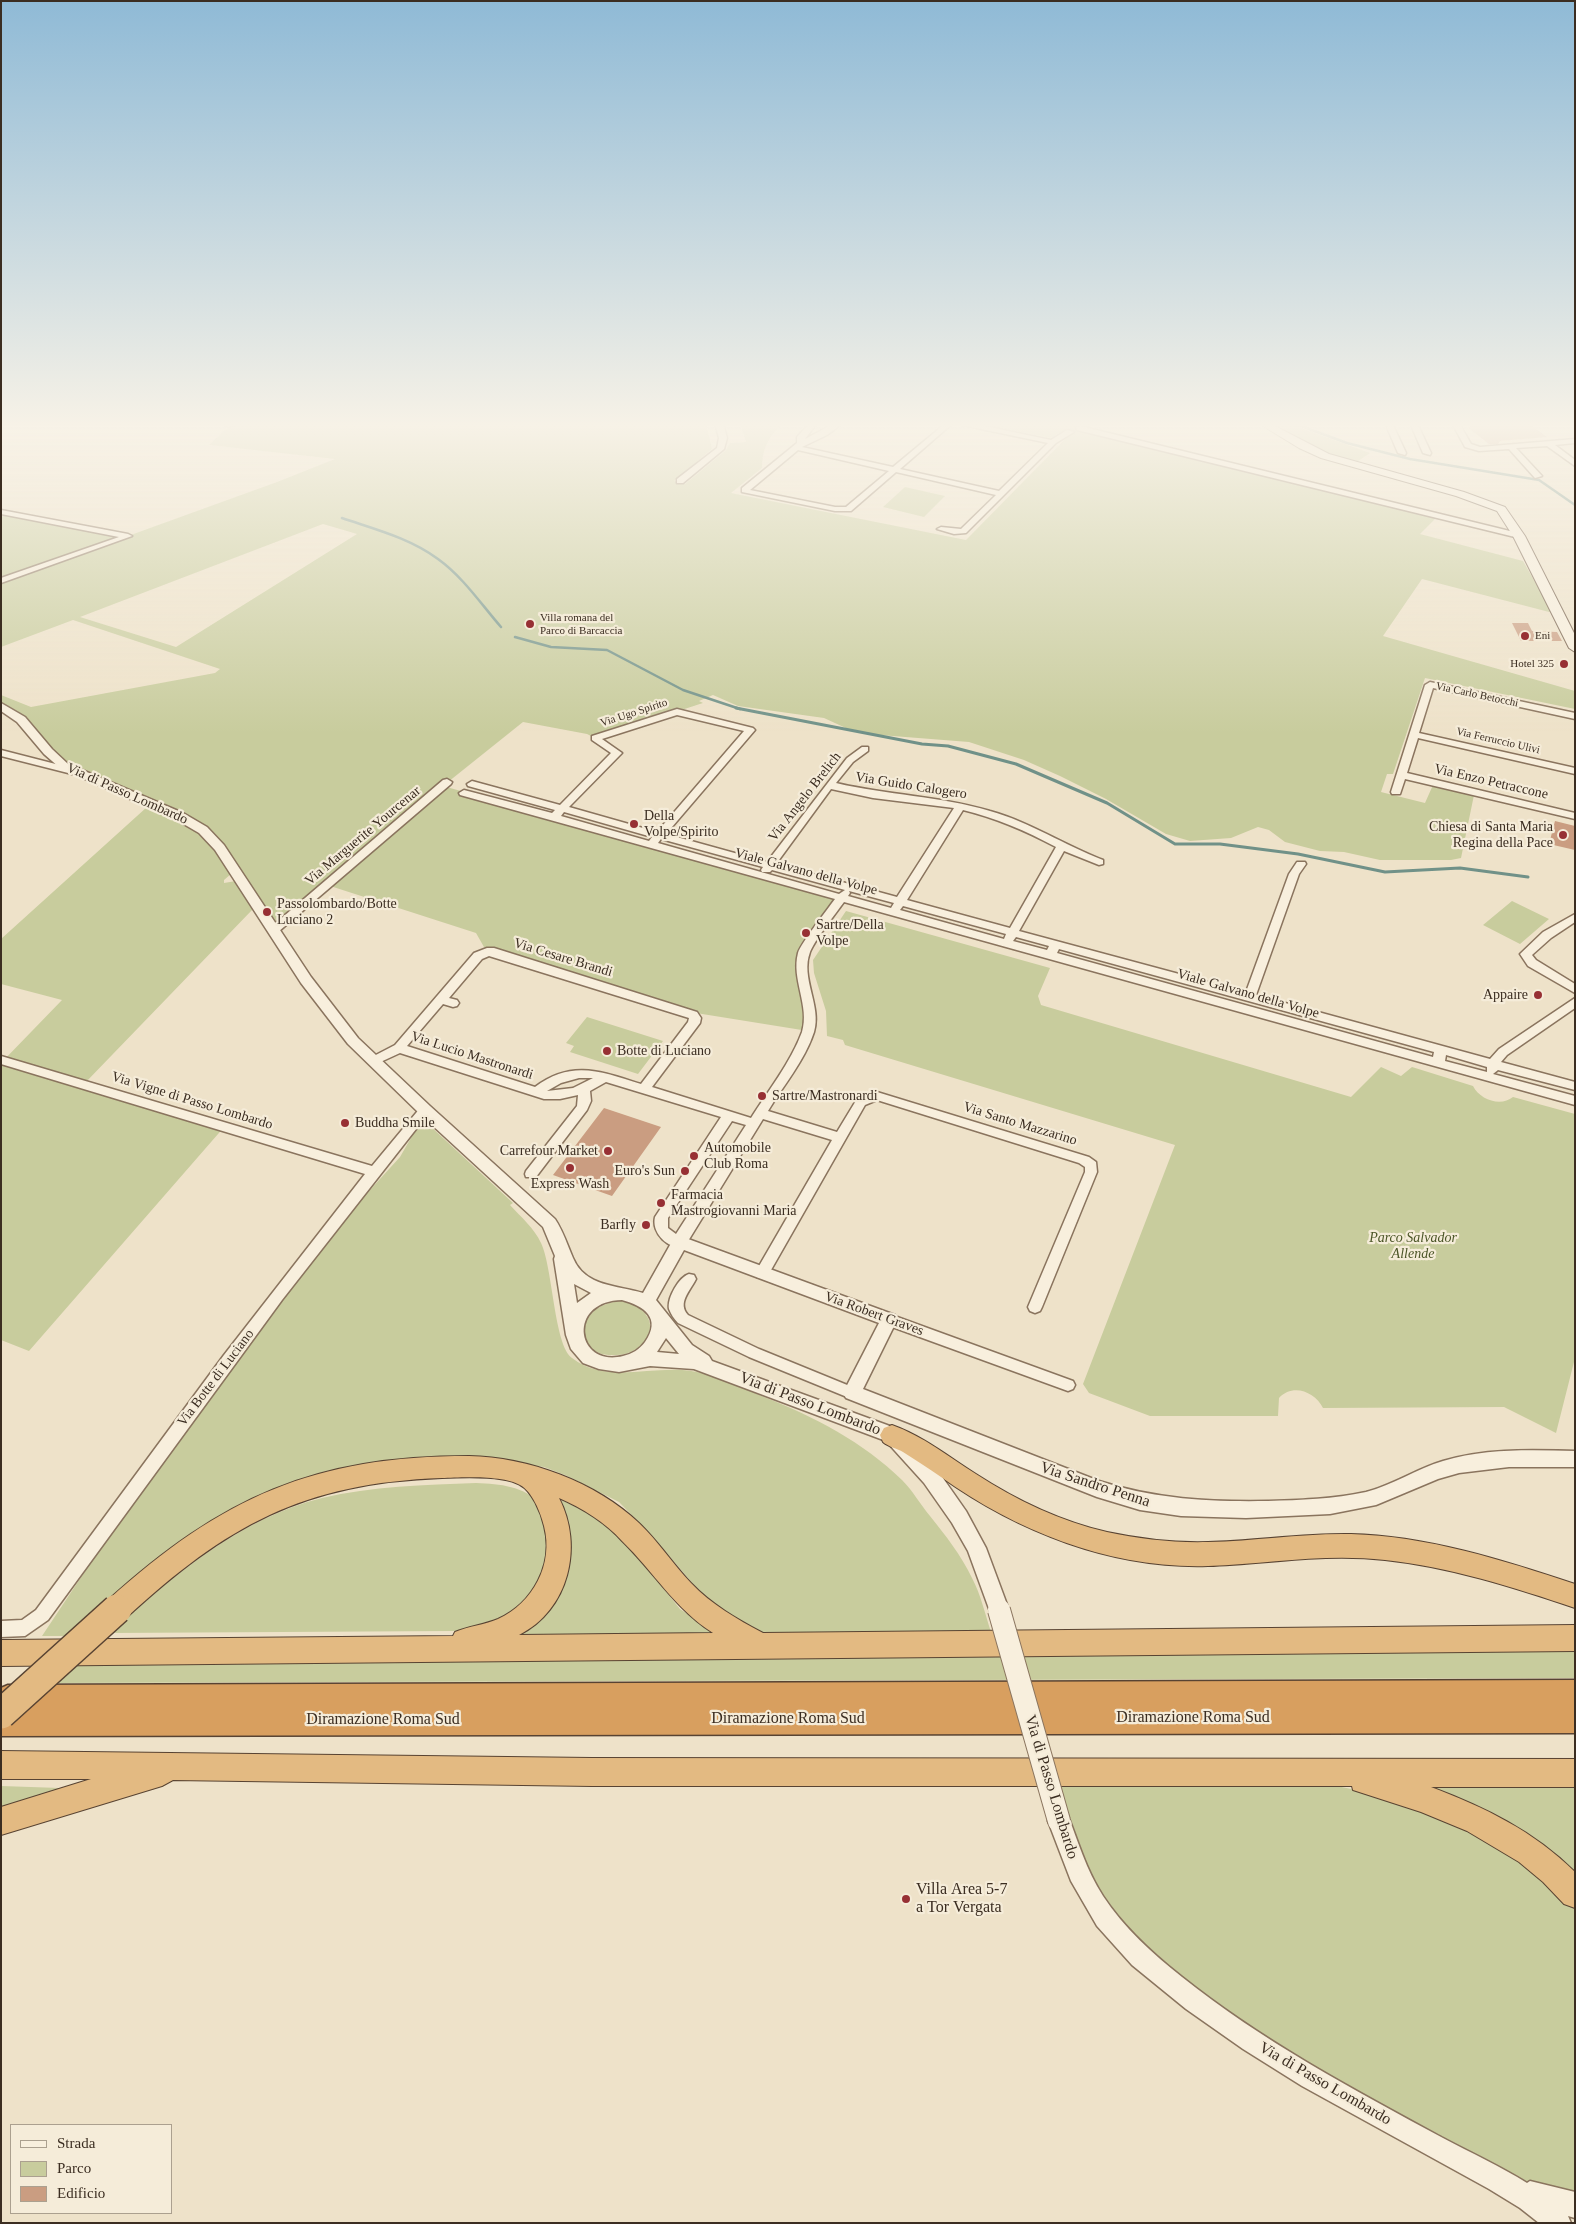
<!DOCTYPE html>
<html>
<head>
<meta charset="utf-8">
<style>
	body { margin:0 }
	#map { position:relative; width:1576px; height:2224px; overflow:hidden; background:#eee2c9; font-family:Georgia,serif }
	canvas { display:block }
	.frame { position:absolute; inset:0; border:2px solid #3b2d21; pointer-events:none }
	.legend { position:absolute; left:10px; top:2124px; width:162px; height:90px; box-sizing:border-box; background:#f5ecd9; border:1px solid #aba08f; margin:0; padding:6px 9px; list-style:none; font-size:15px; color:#3b2d21 }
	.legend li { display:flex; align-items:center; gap:10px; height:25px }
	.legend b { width:25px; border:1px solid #aba08f }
</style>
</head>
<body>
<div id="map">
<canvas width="1576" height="2224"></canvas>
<div class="frame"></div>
<ul class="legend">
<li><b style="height:6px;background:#f8efdd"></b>Strada</li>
<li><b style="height:14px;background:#c8cc9d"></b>Parco</li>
<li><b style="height:14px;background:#ca9d81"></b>Edificio</li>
</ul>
</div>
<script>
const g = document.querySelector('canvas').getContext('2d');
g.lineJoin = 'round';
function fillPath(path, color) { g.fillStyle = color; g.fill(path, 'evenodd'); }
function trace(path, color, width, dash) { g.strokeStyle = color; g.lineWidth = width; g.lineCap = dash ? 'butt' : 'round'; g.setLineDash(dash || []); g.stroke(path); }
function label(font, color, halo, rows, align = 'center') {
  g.font = font + ' Georgia,serif'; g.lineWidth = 4.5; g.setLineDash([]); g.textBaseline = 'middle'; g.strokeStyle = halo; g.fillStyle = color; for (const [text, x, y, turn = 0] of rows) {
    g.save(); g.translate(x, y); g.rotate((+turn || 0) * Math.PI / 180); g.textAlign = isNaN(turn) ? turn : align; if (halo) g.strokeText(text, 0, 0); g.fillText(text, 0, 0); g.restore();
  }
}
fillPath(new Path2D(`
	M232 423H706L712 449 674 481 685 484 725 451 730 443 746 442 740 423H783C769 436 762 448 762 468L731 493 966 540 1074 430 1059 433 1051 438 977 423H1081L1075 429 1436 518 1420 534 1523 561 1553 613 1422 579 1383 636 1575 691V709L1425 678 1393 774H1387L1381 792 1425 803 1433 785 1474 795 1461 858 1451 860H1380L1344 852 1320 851 1285 842 1269 830 1258 827 1231 838 1190 841 1166 834 1106 799 1060 776 1024 760 969 742 880 735 848 729 824 718 738 706 713 695 699 701 703 703 595 738 587 734 523 722 443 786 841 898 804 952 808 1031 696 1013 484 947 476 933 324 884 312 895 309 894 282 917 281 920 275 922 218 837 209 828 70 766 55 754 25 716 1 704V695L31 707 215 673 220 669 73 620 1 647V582L277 482 335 459 209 445ZM323 524 357 534 176 647 80 617Z
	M1268 423H1287L1370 453 1357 462C1324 454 1297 440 1268 423Z
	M905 487 945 496 924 517 883 507Z
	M5 515 119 536 120 537 1 580V517Z
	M147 807 198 831 211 845 231 874 224 880V883L236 881 253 909 84 1084 225 1126 29 1351 1 1340V1063L62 1000 1 984V939Z
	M1512 901 1549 919 1520 944 1483 925Z
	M846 911 1050 968 1038 996 1041 1005 1351 1097 1381 1067 1401 1076 1412 1067 1473 1086C1480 1100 1501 1107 1513 1097L1575 1114V1358L1556 1433 1504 1407 1323 1408C1315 1392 1293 1383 1279 1398L1278 1416H1150L1089 1393 1083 1384 1175 1145 845 1045 843 1040 827 1036 826 1011 814 973 813 960Z
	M587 1017 663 1041 638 1074 570 1052 574 1046 566 1043Z
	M421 1123 429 1125 513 1203 510 1205C521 1217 534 1228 541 1243 553 1268 554 1345 572 1358 609 1386 654 1363 697 1372 720 1377 743 1388 764 1397 815 1417 863 1442 902 1480 913 1491 920 1504 930 1516 946 1536 961 1555 972 1578 981 1595 985 1614 991 1632L764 1634 718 1608 694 1585 650 1534 619 1502 565 1475 544 1467 514 1463 307 1481 68 1636H42L123 1514 224 1375 349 1213 400 1157 419 1124Z
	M621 1301C642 1304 661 1323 643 1343 636 1351 626 1355 616 1355 572 1358 572 1305 621 1301Z
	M476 1483C501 1484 523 1486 541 1504L553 1561 515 1616 467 1631H453L110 1633C172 1577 238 1519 322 1498 372 1486 425 1485 476 1483Z
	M556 1499 579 1506 618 1532 680 1609 720 1635 507 1636 569 1563 570 1532 566 1516Z
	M1575 1651V1678L55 1683 79 1661Z
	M1058 1782 1327 1784 1395 1798 1488 1835 1567 1898 1575 1908V2194L1525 2181 1320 2071 1211 2000 1149 1953 1104 1900 1086 1871Z
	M1 1786 60 1788 64 1789 1 1812Z
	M1575 1786V1876L1426 1788Z`), '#c8cc9d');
trace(new Path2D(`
	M1293 423 1347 443 1410 459 1539 480 1575 505
	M342 518C374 529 410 538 438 559 463 577 481 604 501 627
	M515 637 551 647 607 650 683 690 740 709`), '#709188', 2.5);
trace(new Path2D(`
	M736 708 922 744 948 746 1016 764 1107 803 1175 844H1220L1298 854 1385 872 1460 868 1528 877`), '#709188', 3);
fillPath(new Path2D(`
	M1474 423H1528L1547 437 1500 441 1498 444H1489L1467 427 1479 426Z
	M1512 623H1528L1532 631 1557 632 1562 641H1521Z
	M1555 821 1575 826V850L1549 844Z
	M604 1108 661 1127 612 1196 553 1175Z`), '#ca9d81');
const minor = new Path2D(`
	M228 423H236L229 427 225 425Z
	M715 423H723L727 438 724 449 683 483H677V479L717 448 719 438Z
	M810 423H817L805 439 835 423H843L827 435 802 447 893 467 946 423H953L900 469 999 491 1048 443 962 425 959 423H970L1051 440 1067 430 1074 432 1056 443 966 533 954 534 937 529 941 527 961 529 996 495 896 472 851 511H835L742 492V488L797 443V437ZM798 450 889 471 846 507H835L750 490Z
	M1385 423H1392L1406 453 1405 455 1398 453Z
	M1410 423H1417L1431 453 1430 455 1423 453Z
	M1452 423H1459L1471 444 1480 447 1575 439V443L1555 445 1575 460V466L1547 446 1516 448 1542 476 1535 478 1509 449 1479 451 1465 447Z
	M1080 426 1522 534 1523 536 1519 538 1077 430 1076 428Z
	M1 510 128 534 132 536 1 583V578L119 537 1 514Z
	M1430 682 1575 713V719L1433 688 1419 733 1575 768V774L1418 738 1407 773 1575 813V819L1405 779 1400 794H1392L1391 792 1425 685Z
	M677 709 753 728 755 730 666 834 767 862 847 758 862 747H868V751L853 762 836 783C887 795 940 796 990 811 1030 822 1064 845 1103 860V864L1099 865 1064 851 1019 931 1246 992 1289 874 1297 862H1305L1306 864 1299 874 1256 995 1490 1059 1499 1049 1575 998V1008L1507 1055 1501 1062 1575 1082V1090L1498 1070 1493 1074 1575 1096V1105L844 902C836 913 814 941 810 952 800 978 822 1006 814 1032 805 1060 783 1086 768 1111L837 1132 857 1099 862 1095 877 1092 1089 1157 1096 1162 1097 1172 1042 1307 1040 1311 1035 1313 1030 1311 1028 1307 1085 1172V1167L1079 1163 877 1100 865 1105 767 1277 762 1278 757 1277 755 1273 832 1140 763 1119 685 1246C669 1251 651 1233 655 1217L721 1117 606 1082 590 1091 591 1101 587 1110 536 1177H526L525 1174 526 1171 577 1106 578 1095 560 1099H544L400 1053 374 1065 368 1061 370 1058 395 1045 474 953 487 948H494L697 1012 701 1018 700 1023 652 1087 751 1118C768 1091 791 1062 802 1032 810 1006 791 979 798 953 801 943 827 910 835 899L460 795 459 793 464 790 552 813 555 810 468 786 467 784 472 781 560 805 611 753 592 740V736ZM677 715 744 731 657 832 569 807 622 753 602 739ZM831 789 873 798 954 808 897 897 776 864ZM963 810C996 818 1026 831 1056 847L1010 928 907 900ZM564 812 652 837 649 841 561 816ZM661 839 763 867 761 870 762 872H770L772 870 845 890 839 894C779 877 718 860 658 843ZM849 891 894 903 891 908 848 896 850 893ZM903 906 1006 934 1004 939 900 910ZM1016 937 1049 946 1047 950 1013 941ZM1059 949 1434 1052 1433 1057 1057 953ZM489 956 689 1018 688 1022 641 1084C602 1072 572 1059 535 1087L407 1046 443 1004 453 1007 457 1006 459 1003 457 1000 449 998 482 959ZM1446 1055 1487 1067V1072L1445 1061ZM579 1078H593L573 1088 547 1091 561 1083ZM732 1121 746 1125 676 1234 668 1228V1218Z
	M1 750 79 770 81 772 76 775 1 756Z
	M447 779 452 782 451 784 278 932H270L268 930 270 928 443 780Z
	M1575 914V922L1551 938 1532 955 1536 960 1575 984V993L1528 966 1520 954 1543 932Z
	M1 1056 372 1166 421 1107H429L431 1110 282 1300 48 1620 25 1636 1 1637V1621L22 1620 36 1610 224 1355 365 1174 1 1064Z
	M689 1274 694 1275 696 1279C690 1291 677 1303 688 1315L759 1349 857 1389 859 1393 857 1397 852 1399 847 1397 749 1357 678 1323C674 1319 671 1314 669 1309 667 1298 679 1277 689 1274Z
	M889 1314 1073 1381 1075 1385 1073 1389 1068 1391 884 1324 882 1320 884 1316Z`);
const tertiary = new Path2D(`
	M1 703 25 717 52 749 68 764 183 813 207 827 224 845 311 977 358 1038 430 1106 555 1219C563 1231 567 1244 573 1258 585 1287 617 1285 643 1293L674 1238 680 1236 895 1315 897 1320 863 1389 1099 1481C1155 1499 1209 1502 1268 1501 1300 1500 1334 1499 1366 1492 1393 1485 1416 1469 1443 1461 1486 1448 1531 1450 1575 1451V1467H1509L1459 1473 1438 1479 1376 1505 1330 1514 1246 1518 1181 1516 1140 1510 1097 1497 846 1398 843 1393 879 1323 684 1250 656 1300 692 1345 709 1356 712 1361 898 1429 938 1471 966 1511 986 1548 1009 1610 1006 1617 999 1619 992 1617 968 1551 952 1523 924 1483 886 1441 694 1369 650 1366 619 1372 599 1369 583 1363 571 1349 566 1335 554 1259 555 1256 543 1227 420 1114 348 1044 301 983 215 850 199 833 175 819 60 768 44 754 17 722 1 711ZM574 1284 591 1293 577 1303ZM622 1300C644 1306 662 1318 645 1342 640 1349 632 1354 623 1356 576 1368 566 1301 622 1300ZM666 1338 679 1354 657 1352Z
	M1059 1810 1067 1813C1078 1841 1086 1870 1103 1896 1124 1928 1153 1954 1182 1977 1262 2041 1354 2090 1443 2138 1471 2153 1500 2166 1527 2183L1530 2181 1575 2192V2218L1568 2216 1571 2223H1539L1520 2208 1489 2189 1302 2086 1243 2049 1186 2009 1132 1965 1097 1926 1071 1881 1048 1821 1051 1813Z`);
const secondary = new Path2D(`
	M1258 423H1269L1329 454 1464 492 1505 507 1525 536 1575 635V652L1569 648 1513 536 1497 511 1456 496 1321 458 1299 448Z`);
const trunk = new Path2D(`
	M892 1425C923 1436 949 1457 976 1474 1016 1500 1060 1521 1107 1532 1140 1539 1174 1543 1208 1542 1256 1541 1303 1533 1351 1534 1427 1536 1503 1560 1575 1584V1608C1513 1587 1450 1567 1385 1560 1323 1553 1269 1564 1208 1566 1112 1569 1018 1532 941 1477 929 1469 916 1460 903 1452 898 1449 887 1446 883 1442 882 1440 881 1437 880 1435L884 1428Z
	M469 1456C528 1457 596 1482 639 1523 658 1541 673 1564 691 1583 712 1605 737 1619 763 1633L1575 1625V1651L1 1666V1640L453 1636 455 1632C469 1626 484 1625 498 1619 533 1603 554 1564 544 1526 541 1513 532 1491 520 1485 504 1475 460 1477 442 1478 303 1483 227 1525 126 1618L117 1621 108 1618 104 1609 108 1600C222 1497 314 1456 469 1456ZM559 1498C582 1508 605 1522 622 1541 654 1572 675 1609 713 1633L519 1635C569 1610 584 1546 559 1498Z
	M1 1751 592 1758 1575 1759V1787H1431C1484 1807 1534 1831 1575 1872V1908L1564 1904 1543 1882 1519 1862 1467 1831 1421 1812 1353 1790 1352 1786H592L173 1780 162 1786 1 1835V1807L91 1779H1Z`);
const motorway = new Path2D(`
	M1575 1680V1733L1 1736V1688L8 1685Z`);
trace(minor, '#8a745e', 3);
trace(tertiary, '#8a745e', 3);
trace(secondary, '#6c5541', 2);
trace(trunk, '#584332', 2);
trace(motorway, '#584332', 3);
fillPath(minor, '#f8efdd');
fillPath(tertiary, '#f8efdd');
fillPath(secondary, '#f8efdd');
fillPath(trunk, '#e3ba82');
fillPath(motorway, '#d89f5f');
const tertiaryBridge = new Path2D(`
	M999 1610 1059 1821`);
const trunkBridge = new Path2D(`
	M1 1714 117 1609`);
trace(tertiaryBridge, '#8a745e', 24, []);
trace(trunkBridge, '#584332', 32, []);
trace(tertiaryBridge, '#f8efdd', 22);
trace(trunkBridge, '#e3ba82', 29);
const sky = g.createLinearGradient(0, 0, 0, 734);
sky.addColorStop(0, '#8fbad6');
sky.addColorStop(0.58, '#f7f2e7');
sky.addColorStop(1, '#f7f2e700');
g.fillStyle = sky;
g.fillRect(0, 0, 1576, 734);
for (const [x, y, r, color] of [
	[530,624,5,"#973034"],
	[1525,636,5,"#973034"],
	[1564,664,5,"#973034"],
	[634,824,5,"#973034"],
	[1563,835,5,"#973034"],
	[267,912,5,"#973034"],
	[806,933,5,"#973034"],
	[1538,995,5,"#973034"],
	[607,1051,5,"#973034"],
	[762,1096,5,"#973034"],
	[345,1123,5,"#973034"],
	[608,1151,5,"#973034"],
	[694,1156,5,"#973034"],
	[570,1168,5,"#973034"],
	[685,1171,5,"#973034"],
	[661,1203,5,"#973034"],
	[646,1225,5,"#973034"],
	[906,1899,5,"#973034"]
]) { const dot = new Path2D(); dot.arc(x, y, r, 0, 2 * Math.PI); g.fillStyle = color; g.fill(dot); trace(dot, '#f5ecd9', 2); }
label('11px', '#3b2d21', '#f5ecd9', [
	["Villa romana del",540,618],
	["Parco di Barcaccia",540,631],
	["Eni",1535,636],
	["Hotel 325",1554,664,"right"]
], 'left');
label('11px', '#3b2d21', '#f5ecd9', [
	["Via Carlo Betocchi",1477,695,12],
	["Via Ugo Spirito",634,713,-18],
	["Via Ferruccio Ulivi",1498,741,13]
]);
label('14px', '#3b2d21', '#f5ecd9', [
	["Via Enzo Petraccone",1491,782,13],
	["Via Guido Calogero",911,786,9],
	["Via di Passo Lombardo",127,794,24],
	["Via Angelo Brelich",805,797,-52],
	["Via Marguerite Yourcenar",363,836,-40],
	["Viale Galvano della Volpe",806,872,15],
	["Via Cesare Brandi",563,958,17],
	["Viale Galvano della Volpe",1248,994,16],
	["Via Lucio Mastronardi",472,1056,18],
	["Via Vigne di Passo Lombardo",192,1101,17],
	["Via Santo Mazzarino",1020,1124,17],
	["Via Robert Graves",874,1314,20],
	["Via Botte di Luciano",216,1378,-53]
]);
label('14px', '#3b2d21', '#f5ecd9', [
	["Della",644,816],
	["Volpe/Spirito",644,832],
	["Chiesa di Santa Maria",1553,827,"right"],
	["Regina della Pace",1553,843,"right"],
	["Passolombardo/Botte",277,904],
	["Luciano 2",277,920],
	["Sartre/Della",816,925],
	["Volpe",816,941],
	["Appaire",1528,995,"right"],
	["Botte di Luciano",617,1051],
	["Sartre/Mastronardi",772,1096],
	["Buddha Smile",355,1123],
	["Automobile",704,1148],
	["Club Roma",704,1164],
	["Carrefour Market",598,1151,"right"],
	["Euro's Sun",675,1171,"right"],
	["Express Wash",570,1184,"center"],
	["Farmacia",671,1195],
	["Mastrogiovanni Maria",671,1211],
	["Barfly",636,1225,"right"]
], 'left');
label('italic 14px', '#4c5628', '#f5ecd9', [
	["Parco Salvador",1413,1238],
	["Allende",1413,1254]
]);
label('16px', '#3b2d21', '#f5ecd9', [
	["Via di Passo Lombardo",810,1404,21],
	["Via Sandro Penna",1095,1485,18],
	["Diramazione Roma Sud",1193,1718],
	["Diramazione Roma Sud",788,1719],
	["Diramazione Roma Sud",383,1720],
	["Via di Passo Lombardo",1051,1787,73],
	["Via di Passo Lombardo",1325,2084,30]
]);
label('16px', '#3b2d21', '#f5ecd9', [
	["Villa Area 5-7",916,1890],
	["a Tor Vergata",916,1908]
], 'left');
</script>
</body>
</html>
